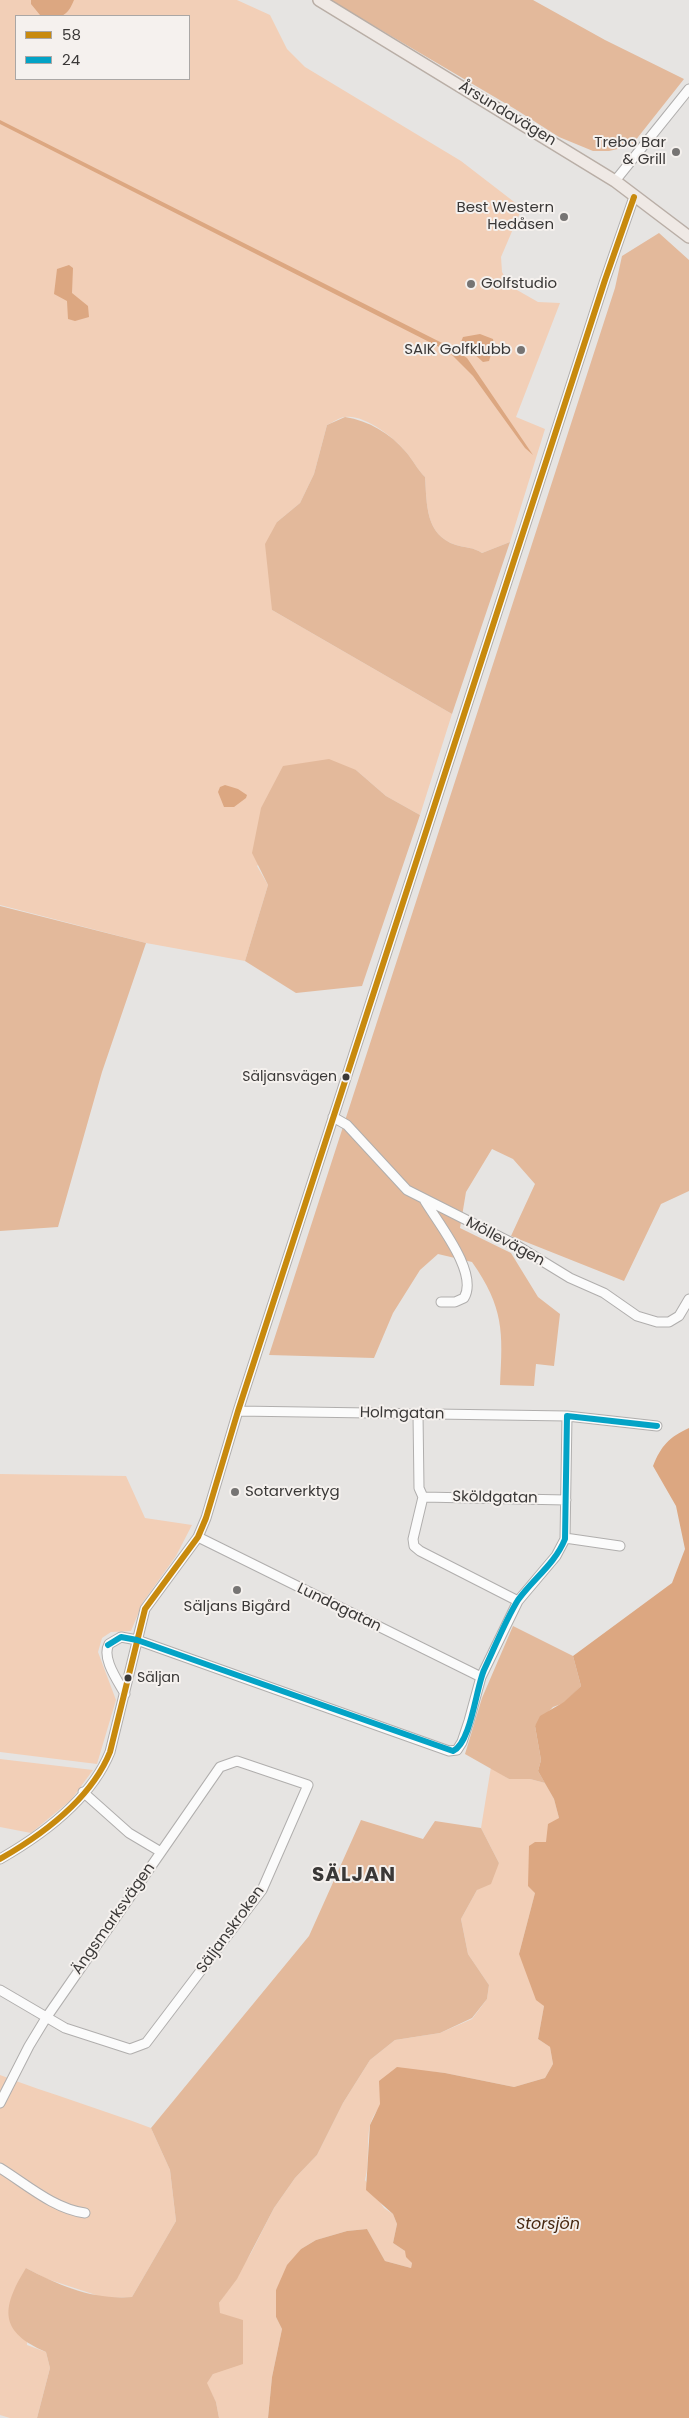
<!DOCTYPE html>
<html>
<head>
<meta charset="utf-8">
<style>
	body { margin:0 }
	#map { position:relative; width:689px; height:2418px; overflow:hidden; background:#e6e4e2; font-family:Poppins,sans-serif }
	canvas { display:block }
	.legend { position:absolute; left:15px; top:15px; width:175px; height:65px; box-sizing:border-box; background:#f5f1ee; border:1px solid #aaa7a5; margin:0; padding:6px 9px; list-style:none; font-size:15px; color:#3a3837 }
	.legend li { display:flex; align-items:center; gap:10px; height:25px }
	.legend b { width:25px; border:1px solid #aaa7a5 }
</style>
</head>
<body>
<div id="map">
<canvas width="689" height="2418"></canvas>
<ul class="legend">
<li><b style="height:6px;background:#c88a0e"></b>58</li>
<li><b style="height:6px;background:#03a3c6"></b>24</li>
</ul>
</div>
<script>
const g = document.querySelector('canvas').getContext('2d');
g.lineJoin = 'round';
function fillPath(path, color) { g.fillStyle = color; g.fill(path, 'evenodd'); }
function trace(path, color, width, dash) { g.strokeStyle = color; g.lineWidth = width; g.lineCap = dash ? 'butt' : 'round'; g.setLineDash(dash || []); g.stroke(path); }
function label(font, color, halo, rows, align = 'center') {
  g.font = font + ' Poppins,sans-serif'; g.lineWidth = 4; g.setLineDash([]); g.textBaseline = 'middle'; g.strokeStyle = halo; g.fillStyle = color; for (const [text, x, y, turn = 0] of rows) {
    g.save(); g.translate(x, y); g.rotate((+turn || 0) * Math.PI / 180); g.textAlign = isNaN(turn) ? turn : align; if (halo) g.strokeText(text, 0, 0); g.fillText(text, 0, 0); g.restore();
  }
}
fillPath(new Path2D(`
	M0 0H237L270 15 287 49 305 67 461 161 522 208 501 257 502 272 510 286 538 302 560 303 516 417 545 429 510 542 482 553C473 547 466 548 456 545 425 535 427 504 425 477 417 469 413 460 406 452 395 438 364 414 345 417 340 417 332 423 327 425L314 474 300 503 277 522 272 610 452 714 420 815 386 796 356 770 257 866 268 885 245 961 146 943 0 905ZM16 16H189V79H16Z
	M0 1474 126 1476 145 1518 192 1525 176 1556 143 1602 131 1631 111 1632 102 1638 98 1652 116 1700 97 1764 0 1752Z
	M0 1759 93 1770 71 1800 31 1833 0 1827Z
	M491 1767 509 1779H530L545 1783 554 1799 559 1818 546 1842H535V1893L519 1954 544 2006 538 2039 550 2047 553 2064 545 2078 514 2087 445 2073 425 2071C406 2086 377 2100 370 2125 366 2143 370 2161 365 2180L384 2208 393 2214 397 2224 393 2243 405 2251 412 2263 411 2268 385 2261 367 2229 347 2231 316 2240 301 2249 276 2290V2317L282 2329 272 2377 268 2418H219L216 2402 206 2383 213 2374 219 2303 251 2253 274 2208 295 2178 317 2155 343 2103 370 2060 395 2040 440 2033 472 2019 487 1999 489 1985 468 1954 461 1919 477 1890 499 1863 481 1828Z
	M0 2075C50 2094 101 2109 151 2128L170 2170 176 2221 132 2297 105 2298 47 2279 26 2268 27 2345 46 2352 50 2368 37 2418H10L0 2415Z`), '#f2cfb7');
fillPath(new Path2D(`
	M330 0H533L605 40 684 79 631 146 609 151H593L559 137 515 109Z
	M659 233 689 260V1191L661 1204 624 1281 511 1236 535 1184 513 1159 492 1149 466 1192 460 1228 511 1253 538 1297 560 1314 554 1366 536 1364 534 1386 500 1385C503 1331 504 1308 472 1262L438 1254 420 1270 393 1313 374 1358 269 1355 615 288 622 256Z
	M345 417C369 421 390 433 406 452 413 460 417 469 425 477 427 504 425 535 456 545 466 548 473 547 482 553L510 542 452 714 272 610 265 544 277 522 300 503 314 474 327 425Z
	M329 759 356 770 386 796 420 815 362 986 296 993 245 961 268 885 252 853 261 808 283 766Z
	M0 906 146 943 102 1072 58 1227 0 1231Z
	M513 1626 573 1656 581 1686 564 1703 553 1707 535 1726 541 1760 538 1771 545 1783 530 1779H509L465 1754 482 1698Z
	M361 1820 423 1839 435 1821 481 1828 499 1863 491 1884 477 1890 461 1919 468 1954 489 1985 487 1999 472 2018 440 2033 395 2040 370 2060 343 2103 317 2155 295 2178 274 2208 237 2279 219 2303 220 2313 243 2320V2364L213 2374 207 2383 216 2402 219 2418H37L50 2368 46 2352C0 2332 0 2310 26 2268 60 2286 93 2300 132 2297L176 2221 170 2170 151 2128 309 1936Z`), '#e3b99b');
fillPath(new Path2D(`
	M31 0H74C67 18 59 19 40 15L31 4Z
	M0 120 452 348 467 358 533 455 525 448 473 376 449 352 0 124Z
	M69 265 73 268 72 293 88 306 89 317 75 321 68 319 67 301 54 294 57 269Z
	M480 334 493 339 494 345 489 361 483 362 461 342 463 337Z
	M225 785 238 789 247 795 246 798 234 807H224L218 792 220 787Z
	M689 1428V2418H268L272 2377 282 2329 276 2317V2290L287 2265 301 2249 316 2240 347 2231 367 2229 385 2261 411 2268 412 2263 406 2257 405 2251 393 2243 397 2224 393 2214 366 2190 370 2125 380 2104 379 2081 397 2067 445 2073 514 2087 545 2078 553 2064 550 2047 538 2039 544 2006 536 2000 519 1954 535 1893 528 1886 529 1846 535 1842H546L548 1824 559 1818 554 1799 538 1771 541 1760 535 1726 540 1716 564 1702 581 1686 573 1656 672 1583 685 1549 676 1506 653 1466C661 1446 669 1437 689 1428Z`), '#dca781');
const minor = new Path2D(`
	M615 181 689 89
	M333 1117 347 1125 407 1190 516 1245 570 1278 604 1293 637 1316 657 1322H669L679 1316 689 1299
	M425 1201C438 1223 479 1273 464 1298L455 1302H441
	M238 1411 567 1416
	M418 1414 419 1488 423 1497 413 1539 414 1546 420 1551 518 1601
	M423 1497 566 1500
	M198 1537 481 1677
	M565 1538 620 1546
	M125 1694C118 1681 101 1658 109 1644L121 1637 137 1640 449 1751 457 1750 462 1742 469 1721 481 1677 518 1601 556 1556 565 1539 567 1416 657 1426
	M83 1792 129 1833 161 1852
	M0 1859C42 1835 91 1799 110 1752L145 1609 198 1537 206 1518 238 1411 605 280 634 197
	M0 1990 65 2028 130 2049 146 2043 262 1890 308 1785 237 1761 220 1767 46 2018 29 2046 0 2103
	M0 2168C26 2184 54 2209 85 2213`);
const major = new Path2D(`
	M319 0 615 181 689 237`);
trace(minor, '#b0aead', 11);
trace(major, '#b9aea6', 14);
trace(minor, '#fbfbfb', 9);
trace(major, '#efe9e5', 11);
trace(new Path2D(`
	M0 1859C42 1835 91 1799 110 1752L145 1609 198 1537 206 1518 238 1411 605 280 634 197`), '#c88a0e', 6);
trace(new Path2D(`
	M108 1645 121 1637 137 1640 453 1751C471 1743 476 1688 484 1670 495 1647 505 1621 518 1600 533 1579 555 1564 565 1539L567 1416 657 1426`), '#03a3c6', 6);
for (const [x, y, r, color] of [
	[676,152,5,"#767473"],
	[564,217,5,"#767473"],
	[471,284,5,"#767473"],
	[521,350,5,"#767473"],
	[346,1077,4.5,"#3a3837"],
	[235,1492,5,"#767473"],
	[237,1590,5,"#767473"],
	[128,1678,4.5,"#3a3837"]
]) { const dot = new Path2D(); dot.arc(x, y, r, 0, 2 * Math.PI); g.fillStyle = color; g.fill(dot); trace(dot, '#f5f1ee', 2); }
label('14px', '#3a3837', '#f5f1ee', [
	["Säljansvägen",337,1077],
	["Säljan",137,1678,"left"]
], 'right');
label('15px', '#3a3837', '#f5f1ee', [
	["Årsundavägen",507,114,31],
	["Möllevägen",505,1242,28],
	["Holmgatan",402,1414,1],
	["Sköldgatan",495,1498,1],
	["Lundagatan",339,1608,26],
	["Ängsmarksvägen",114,1919,-55],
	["Säljanskroken",231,1930,-54]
]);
label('15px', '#3a3837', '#f5f1ee', [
	["Trebo Bar",666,143],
	["& Grill",666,160],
	["Best Western",554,208],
	["Hedåsen",554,225],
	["Golfstudio",481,284,"left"],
	["SAIK Golfklubb",511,350],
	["Sotarverktyg",245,1492,"left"],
	["Säljans Bigård",237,1607,"center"]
], 'right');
label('italic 16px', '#472811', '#f5f1ee', [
	["Storsjön",548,2225]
]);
g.letterSpacing = '1px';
label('bold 20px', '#3a3837', '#f5f1ee', [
	["SÄLJAN",354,1876]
]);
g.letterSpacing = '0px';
</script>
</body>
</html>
